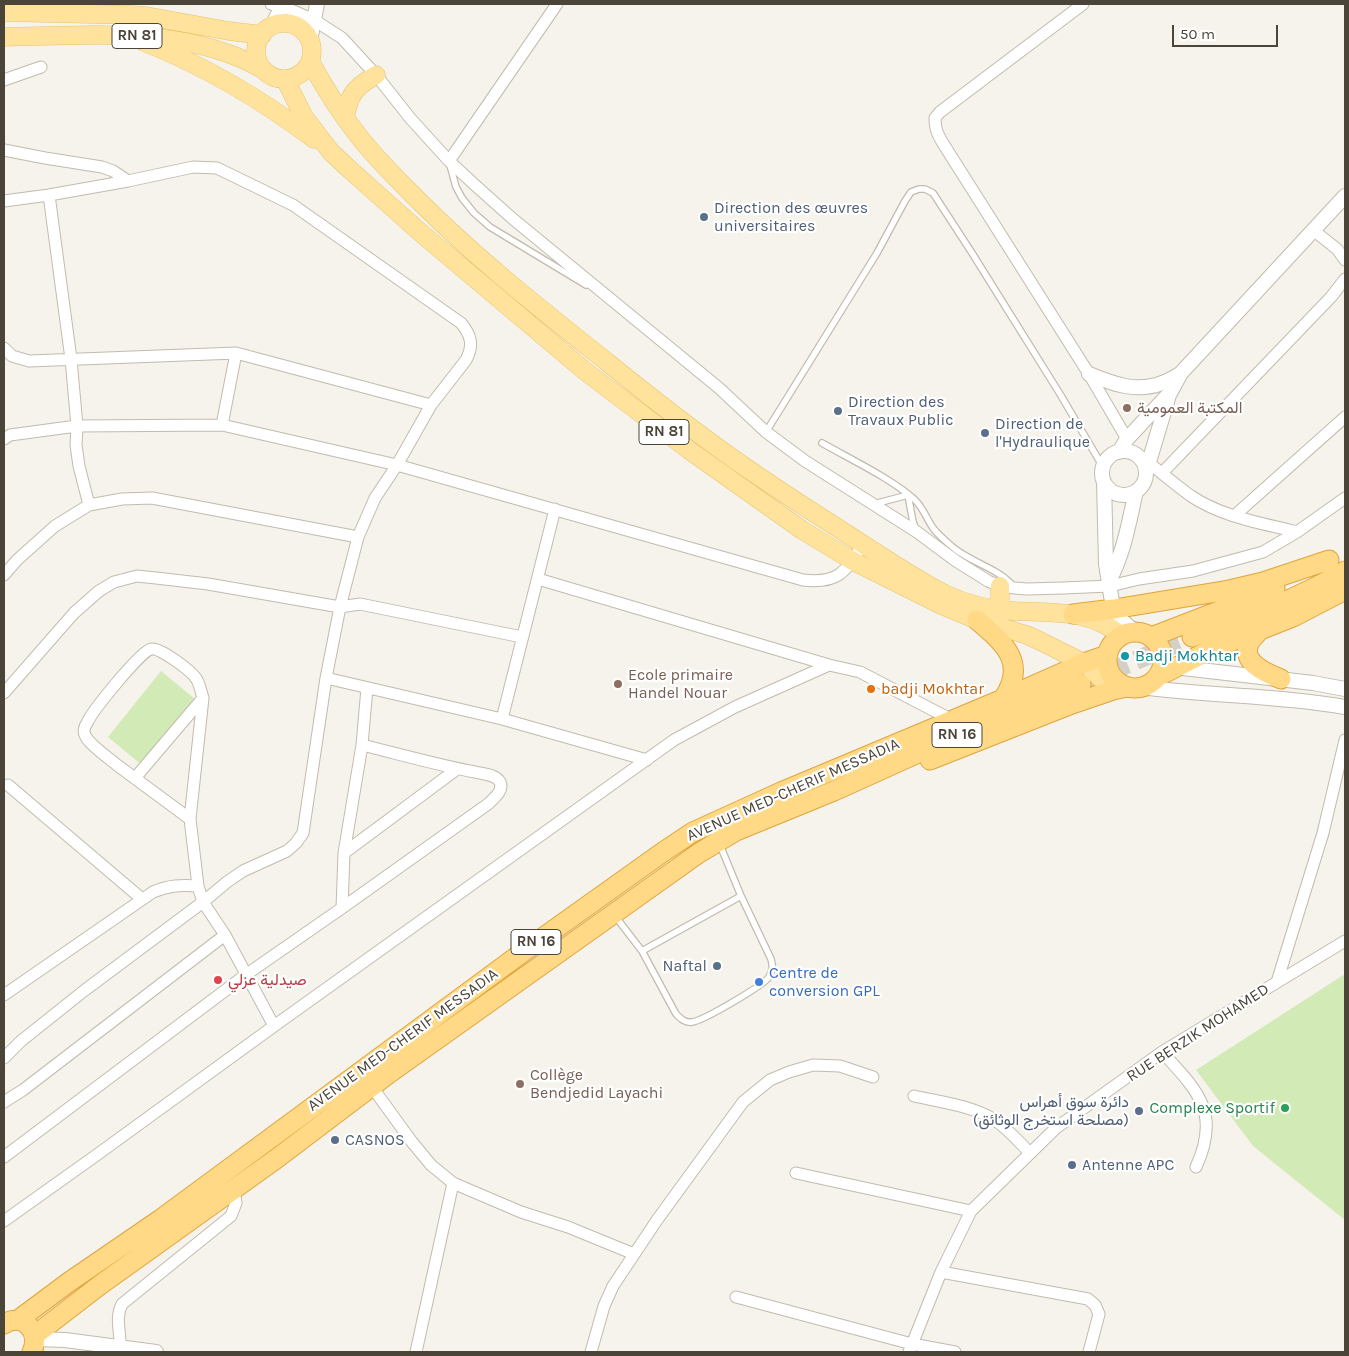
<!DOCTYPE html>
<html>
<head>
<meta charset="utf-8">
<style>
	body { margin:0 }
	#map { position:relative; width:1349px; height:1356px; overflow:hidden; background:#f6f3ec; font-family:Karla,sans-serif }
	canvas { display:block }
	.frame { position:absolute; inset:0; border:5px solid #4b4439; pointer-events:none }
	.scale { position:absolute; left:1172px; top:25px; width:106px; height:22px; box-sizing:border-box; border:2px solid #4b4439; border-top:0; padding-left:6px; font-size:15px; line-height:18px; white-space:nowrap; color:#4b4439; -webkit-text-stroke:4px #fff; paint-order:stroke }
</style>
</head>
<body>
<div id="map">
<canvas width="1349" height="1356"></canvas>
<div class="frame"></div>
<div class="scale">50 m</div>
</div>
<script>
const g = document.querySelector('canvas').getContext('2d');
g.lineJoin = 'round';
function fillPath(path, color) { g.fillStyle = color; g.fill(path, 'evenodd'); }
function trace(path, color, width, dash) { g.strokeStyle = color; g.lineWidth = width; g.lineCap = dash ? 'butt' : 'round'; g.setLineDash(dash || []); g.stroke(path); }
function label(font, color, halo, rows, align = 'center') {
  g.font = font + ' Karla,Vazirmatn,sans-serif'; g.lineWidth = 4.5; g.setLineDash([]); g.textBaseline = 'middle'; g.strokeStyle = halo; g.fillStyle = color; for (const [text, x, y, turn = 0] of rows) {
    g.save(); g.translate(x, y); g.rotate((+turn || 0) * Math.PI / 180); g.textAlign = isNaN(turn) ? turn : align; if (halo) g.strokeText(text, 0, 0); g.fillText(text, 0, 0); g.restore();
  }
}
fillPath(new Path2D(`
	M161 671 201 704 148 770 108 737Z
	M1345 974V1220L1253 1146 1196 1070Z`), '#d2eab5');
trace(new Path2D(`
	M1084 682 1192 637`), '#d4d0c8', 19, [19, 9]);
const service = new Path2D(`
	M450 165 456 187 462 198 474 213 490 227 586 285
	M766 432 877 253 905 201 911 192 919 189H925L933 193 972 253 1060 394 1103 467
	M822 443C850 459 890 478 914 499 923 507 926 518 933 528 939 536 948 543 955 549 973 563 999 569 1013 586
	M874 504 908 495 913 522 916 530
	M720 845 741 896
	M615 916 642 951 676 1014C681 1019 685 1023 692 1022 703 1021 764 985 769 977 773 970 773 966 771 959L741 896 642 951`);
const minor = new Path2D(`
	M271 4 282 6 314 20 342 38 376 75 410 118 449 161 476 186 513 219 719 388 766 432 805 461 917 532 956 561 988 581 1000 586 1015 588 1027 589 1063 588 1110 586 1139 579 1193 571 1263 552 1297 532 1345 498
	M1083 4 940 112 935 118C935 130 938 135 944 145L1089 374 1127 439
	M4 80 41 67
	M4 150 45 158 102 167 113 171 128 181
	M449 161 557 4
	M49 195 71 359 77 426 76 445 79 466 89 505
	M4 201 49 195 128 181 193 167 217 168 293 205 461 323C471 335 474 345 466 360L431 405 397 465 375 498 358 537 340 607 326 678 303 833 296 843 287 851 243 871 227 882 203 902 85 990 21 1041 4 1058
	M1313 230 1337 249 1345 260
	M4 348 12 356 29 361 236 353 431 405
	M222 425 236 353
	M4 439 10 435 77 426 222 425 397 465 803 580C839 584 845 572 863 544
	M1149 463C1163 474 1177 486 1191 496 1222 517 1262 523 1297 532
	M1162 473 1331 297 1345 279
	M1234 516 1345 417
	M4 575 17 560 55 526 89 505 122 499 152 498 358 537
	M538 579 829 665 860 672 952 720
	M326 678 502 719 647 760
	M4 693 74 613 99 591 114 582 137 576 156 578 208 584 340 607 360 604 522 637
	M502 719 555 509
	M135 778 203 698
	M8 785 142 899
	M190 819C166 801 141 783 117 765 109 758 91 746 86 737 83 733 84 727 87 723 92 711 140 652 151 649 160 647 193 672 197 680 200 685 201 692 203 698L190 819 198 886 203 902 225 935 274 1026
	M344 853 457 769
	M342 908 488 804C494 798 504 791 500 782 496 774 482 774 475 772 437 765 399 754 362 745
	M1277 982 1323 833 1345 740
	M4 995 153 892C169 885 181 885 198 886
	M1162 1052C1198 1091 1221 1113 1196 1167
	M372 1087 412 1142 431 1165 453 1183 521 1212 568 1227 634 1254
	M914 1096C940 1102 974 1106 996 1121 1009 1130 1019 1142 1030 1153
	M4 1102 23 1090 225 935
	M4 1157 247 974 342 908 344 853 362 745 367 688
	M796 1173 971 1211
	M4 1221 98 1154 274 1026 674 740 735 707 829 665
	M941 1272 1088 1299 1095 1305 1099 1314 1089 1352
	M736 1297 912 1344 955 1352
	M120 1352C122 1336 114 1319 122 1304L231 1216 236 1203 234 1189
	M416 1352 453 1183
	M591 1352 604 1306 613 1286 657 1220 743 1102 770 1080 789 1072 813 1065 840 1066 873 1077
	M909 1352 941 1272 971 1211 1056 1128 1162 1052 1345 941`);
const tertiary = new Path2D(`
	M272 26 283 4
	M310 41 317 4
	M1089 374C1113 384 1137 393 1162 383 1169 381 1174 377 1180 374
	M1102 473a22 22 0 1 1 44 0a22 22 0 1 1-44 0Z
	M1119 452 1127 439 1167 396
	M1146 472 1169 395 1181 373 1345 196
	M1104 482 1106 564 1111 596 1114 609 1119 618 1128 626 1137 632
	M1109 581C1124 553 1129 522 1136 491
	M1163 663 1183 668 1313 683 1345 689
	M1141 687C1209 696 1277 695 1345 707
	M35 1339 65 1340 156 1352`);
const primary = new Path2D(`
	M4 12 132 15 146 16 229 31 262 35
	M256 51a28 28 0 1 1 56 0a28 28 0 1 1-56 0Z
	M4 37C90 36 186 25 264 70
	M144 42C205 66 262 100 314 139
	M310 61C324 87 339 111 357 134 376 159 398 180 420 202 478 260 543 311 607 362 644 392 682 422 721 450 761 479 803 506 844 532 877 553 910 576 945 594 966 604 990 610 1014 611 1054 613 1088 609 1121 635
	M285 79 304 117 317 134 331 152 348 168 421 233 585 371 689 450 802 530 853 561 941 605 977 620 1027 635 1040 641 1084 663 1113 690
	M345 118C349 94 355 87 376 75
	M1000 586V610`);
const trunk = new Path2D(`
	M1073 614 1114 609 1229 590 1263 582 1329 560
	M977 620C1004 643 1028 663 1003 699
	M1259 631C1257 634 1253 637 1251 640 1237 661 1266 673 1281 679
	M1107 660a28 28 0 1 1 56 0a28 28 0 1 1-56 0Z
	M1151 637 1247 600 1275 588
	M1192 637C1243 619 1298 599 1345 571
	M1157 677 1212 649 1293 617 1345 590
	M930 760 1072 704 1113 690 1127 687
	M18 1320 69 1282 161 1219 527 949 663 852 693 832 781 792 1003 699 1084 663 1107 655
	M4 1324C24 1312 41 1332 32 1352
	M35 1335 100 1285 276 1159 391 1072 699 853 736 831 834 791 967 731 1081 684`);
trace(service, '#c2bbae', 8);
trace(minor, '#c2bbae', 13);
trace(tertiary, '#c2bbae', 16);
trace(primary, '#e6c16a', 19);
trace(trunk, '#e0a43c', 21);
trace(service, '#fff', 5.5);
trace(minor, '#fff', 11);
trace(tertiary, '#fff', 14);
trace(primary, '#ffe39c', 18);
trace(trunk, '#ffd985', 19);
for (const [x, y, r, color] of [
	[704,217,5,"#5c6f8a"],
	[1127,408,5,"#8d6e63"],
	[838,411,5,"#5c6f8a"],
	[985,433,5,"#5c6f8a"],
	[1125,656,5,"#0f9aa8"],
	[618,684,5,"#8d6e63"],
	[871,689,5,"#e8710a"],
	[717,966,5,"#5c6f8a"],
	[218,980,5,"#e0444e"],
	[759,982,5,"#3f7fe0"],
	[520,1084,5,"#8d6e63"],
	[1285,1108,5,"#2e9e5b"],
	[1139,1111,5,"#5c6f8a"],
	[335,1140,5,"#5c6f8a"],
	[1072,1165,5,"#5c6f8a"]
]) { const dot = new Path2D(); dot.arc(x, y, r, 0, 2 * Math.PI); g.fillStyle = color; g.fill(dot); trace(dot, '#fff', 2); }
for (const [x, y, w] of [
	[137,36,50],
	[664,432,50],
	[957,735,50],
	[536,942,50]
]) { const box = new Path2D(); box.roundRect(x - w / 2, y - 12.5, w, 25, 4); g.fillStyle = '#fff'; g.fill(box); trace(box, '#4b4439', 1); }
label('bold 15px', '#4b4439', null, [
	["RN 81",137,36],
	["RN 81",664,432],
	["RN 16",957,735],
	["RN 16",536,942]
]);
label('16px', '#4e5e75', '#fff', [
	["Direction des œuvres",714,208],
	["universitaires",714,226],
	["Direction des",848,402],
	["Travaux Public",848,420],
	["Direction de",995,424],
	["l'Hydraulique",995,442],
	["Naftal",707,966,"right"],
	["دائرة سوق أهراس",1129,1102,"right"],
	["(مصلحة استخرج الوثائق)",1129,1120,"right"],
	["CASNOS",345,1140],
	["Antenne APC",1082,1165]
], 'left');
label('16px', '#785e54', '#fff', [
	["المكتبة العمومية",1137,408],
	["Ecole primaire",628,675],
	["Handel Nouar",628,693],
	["Collège",530,1075],
	["Bendjedid Layachi",530,1093]
], 'left');
label('16px', '#0d838f', '#fff', [
	["Badji Mokhtar",1135,656]
], 'left');
label('16px', '#c56008', '#fff', [
	["badji Mokhtar",881,689]
], 'left');
label('16px', '#4b4439', '#fff', [
	["AVENUE MED-CHERIF MESSADIA",793,790,-24],
	["RUE BERZIK MOHAMED",1198,1033,-33],
	["AVENUE MED-CHERIF MESSADIA",403,1040,-36]
]);
label('16px', '#366cbe', '#fff', [
	["Centre de",769,973],
	["conversion GPL",769,991]
], 'left');
label('16px', '#be3a42', '#fff', [
	["صيدلية عزلي",228,980]
], 'left');
label('16px', '#27864d', '#fff', [
	["Complexe Sportif",1275,1108]
], 'right');
</script>
</body>
</html>
